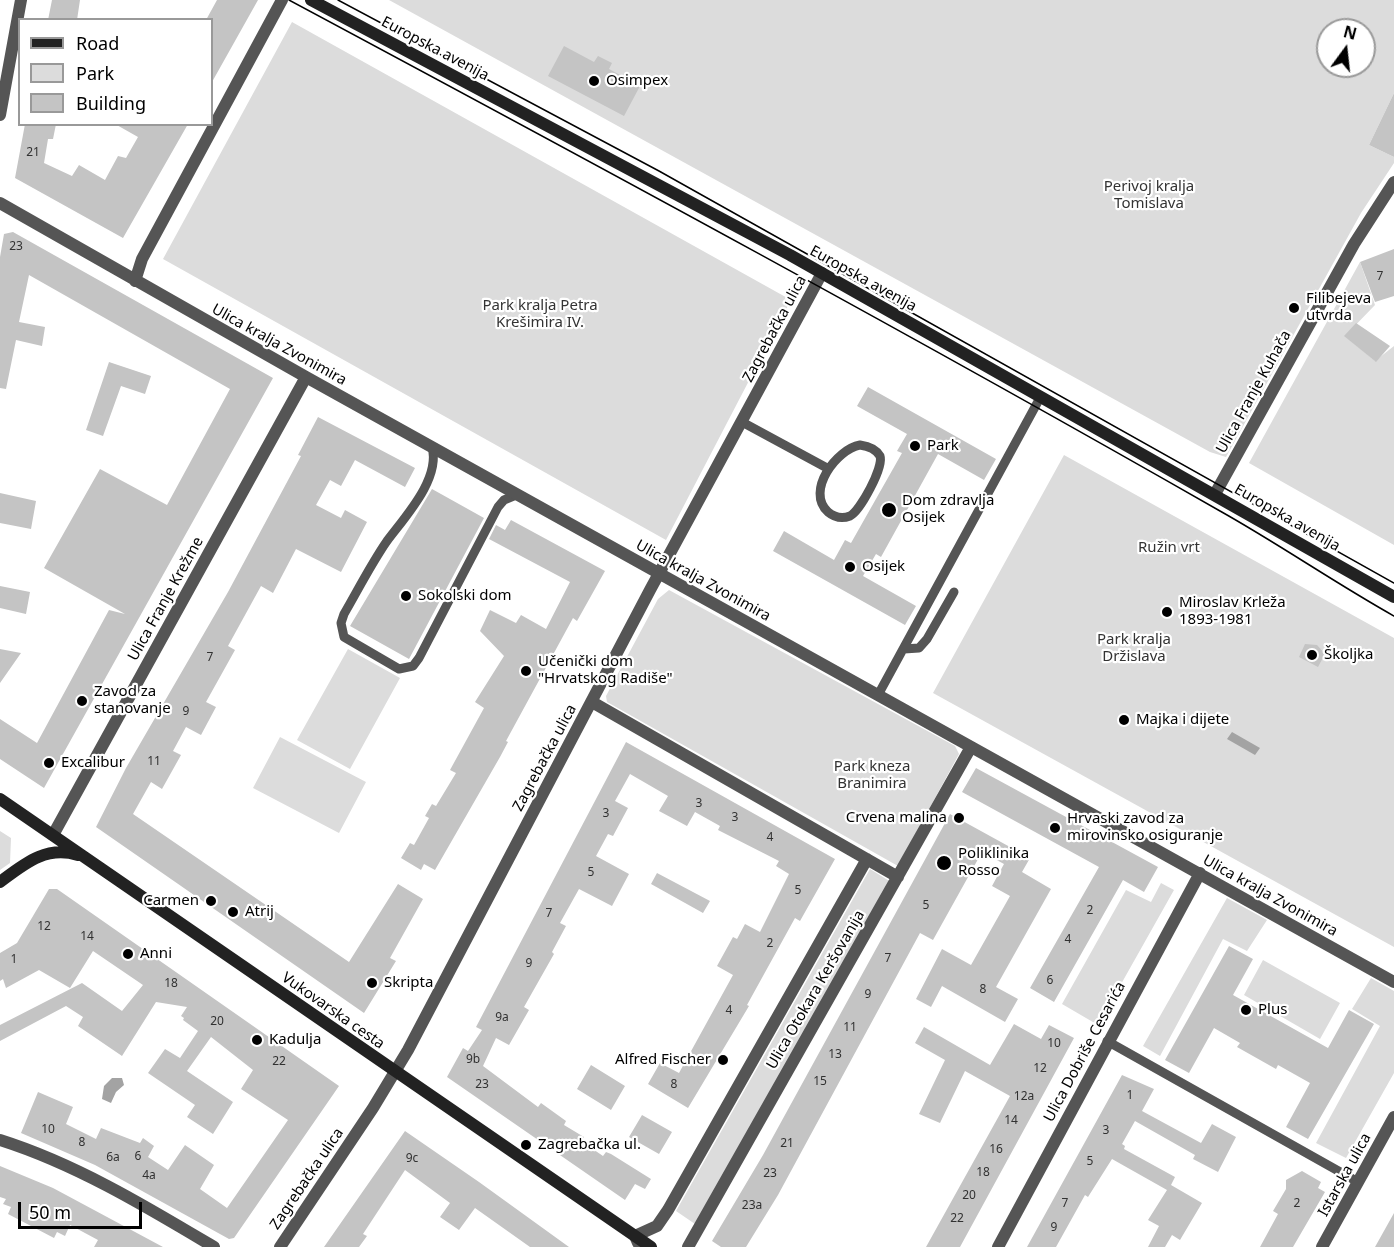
<!DOCTYPE html>
<html>
<head>
<meta charset="utf-8">
<style>
	body { margin:0 }
	#map { position:relative; width:1394px; height:1247px; overflow:hidden; background:#fff; font-family:"Noto Sans",sans-serif }
	canvas { display:block }
	.legend { position:absolute; left:18px; top:18px; width:195px; height:108px; box-sizing:border-box; background:#fff; border:2px solid #999; margin:0; padding:8px 10px; list-style:none; font-size:18px; color:#000 }
	.legend li { display:flex; align-items:center; gap:12px; height:30px }
	.legend b { width:30px; border:2px solid #999 }
	.north { position:absolute; left:1316px; top:18px; width:60px; height:60px; box-sizing:border-box; background:#fff; border:2px solid #999; border-radius:50%; rotate:15deg; font-size:16px; font-weight:700; line-height:24px; text-align:center; color:#000 }
	.north::after { content:''; display:block; margin:auto; width:21px; height:27px; background:#000; clip-path:polygon(50% 0,100% 100%,50% 72%,0 100%) }
	.scale { position:absolute; left:18px; top:1202px; width:124px; height:27px; box-sizing:border-box; border:3px solid #000; border-top:0; padding-left:8px; font-size:18px; line-height:21px; white-space:nowrap; color:#000; -webkit-text-stroke:4px #fff; paint-order:stroke }
</style>
</head>
<body>
<div id="map">
<canvas width="1394" height="1247"></canvas>
<ul class="legend">
<li><b style="height:8px;background:#222"></b>Road</li>
<li><b style="height:16px;background:#dcdcdc"></b>Park</li>
<li><b style="height:16px;background:#c4c4c4"></b>Building</li>
</ul>
<div class="north">N</div>
<div class="scale">50 m</div>
</div>
<script>
const g = document.querySelector('canvas').getContext('2d');
g.lineJoin = 'round';
function fillPath(path, color) { g.fillStyle = color; g.fill(path, 'evenodd'); }
function trace(path, color, width, dash) { g.strokeStyle = color; g.lineWidth = width; g.lineCap = dash ? 'butt' : 'round'; g.setLineDash(dash || []); g.stroke(path); }
function label(font, color, halo, rows, align = 'center') {
  g.font = font + ' "Noto Sans",sans-serif'; g.lineWidth = 4.5; g.setLineDash([]); g.textBaseline = 'middle'; g.strokeStyle = halo; g.fillStyle = color; for (const [text, x, y, turn = 0] of rows) {
    g.save(); g.translate(x, y); g.rotate((+turn || 0) * Math.PI / 180); g.textAlign = isNaN(turn) ? turn : align; if (halo) g.strokeText(text, 0, 0); g.fillText(text, 0, 0); g.restore();
  }
}
fillPath(new Path2D(`
	M389 0H1394V93L1369 145 1394 157V163L1361 213 1226 457 1210 452ZM1328 30H1364V66H1328Z
	M292 22 791 300 666 540 163 259Z
	M1360 262 1375 305 1345 336 1375 361 1394 346V545L1249 463Z
	M1064 455 1394 638V947L933 693Z
	M669 590 955 746 959 754 898 866 607 702 606 696 658 599Z
	M348 649 400 678 350 769 297 740Z
	M280 737 366 782 339 833 253 788Z
	M0 831 11 838 10 863 0 870Z
	M870 869 891 882 695 1224 676 1211Z
	M1161 883 1174 890 1098 1025 1062 1004 1126 890 1151 902Z
	M1227 898 1267 920 1247 951 1223 939 1160 1056 1143 1046Z
	M1263 960 1340 1003 1320 1039 1244 995Z
	M1371 978 1394 991V1073L1346 1158 1316 1143 1380 1026 1352 1009Z`), '#dcdcdc');
fillPath(new Path2D(`
	M1232 732 1260 748 1255 755 1227 739Z
	M112 1078H122L124 1085 116 1092 111 1103 102 1099 104 1086Z`), '#a3a3a3');
fillPath(new Path2D(`
	M52 0H80L77 20H48Z
	M217 0H258L212 82V20H206Z
	M564 46 594 62 598 56 612 63 609 69 640 86 624 116 548 76Z
	M1394 93V157L1369 145Z
	M25 124H56L53 139H48L44 163 72 176 79 165 105 180 118 156 126 158 138 137 115 124H188L123 238 15 178Z
	M13 232 273 378 44 788 0 759V719L37 743 109 610 125 614 44 568 100 469 167 505 230 389 29 275 19 322 45 327 42 346 16 340 6 389 0 388V257L4 234Z
	M1394 249V296L1375 302 1360 262Z
	M1356 323 1390 346 1376 362 1344 336Z
	M109 362 151 376 145 394 121 386 103 436 86 430Z
	M868 387 996 459 984 480 938 454 881 557 876 554 863 576 916 606 905 625 773 551 784 531 834 560 845 540 851 543 902 453 897 451 907 434 857 406Z
	M318 417 415 468 405 487 355 460 341 486 330 480 316 505 341 518 345 510 367 522 341 572 296 549 273 593 261 586 228 646 235 650 206 702 216 707 201 735 186 727 173 751 181 755 162 789 151 782 133 814 349 962 398 884 423 899 390 958 396 961 364 1013 96 827 126 768 228 592 301 456 298 455Z
	M432 489 484 518 409 659 350 626Z
	M0 493 36 501 31 529 0 523Z
	M511 520 605 571 577 621 573 618 506 741 508 742 500 757 435 870 424 864 421 870 401 858 410 843 414 845 429 818 425 816 432 804 436 806 456 773 450 770 484 708 475 702 504 656 480 631 490 610 516 623 521 615 546 629 570 582 489 539 496 525 505 530Z
	M0 586 30 592 26 614 0 608Z
	M1305 644 1317 645 1325 654 1318 667 1299 657Z
	M0 649 21 653 0 683Z
	M626 742 835 859 800 921 795 918 747 1005 749 1006 688 1108 648 1084 660 1063 679 1073 733 975 717 966 733 937 737 939 745 924 760 932 789 874 776 866 779 861 718 830 720 826 695 812 687 826 659 811 668 796 630 774 615 801 628 808 613 836 608 834 596 856 629 874 612 906 579 889 560 923 566 926 552 952 554 954 524 1007 529 1010 509 1045 496 1038 483 1066 538 1107 541 1103 566 1121 564 1125 584 1137 581 1141 603 1156 606 1152 611 1154 651 1179 645 1189 635 1184 625 1200 447 1077 463 1048 468 1051 482 1030 476 1027Z
	M976 768 1158 867 1144 892 1123 880 1054 1002 1030 988 1099 867 962 792Z
	M950 814 1030 858 1022 872 1051 889 996 987 1018 999 1005 1022 942 986 931 1007 916 999 942 949 971 965 1010 896 992 886 1004 864 982 852 933 940 920 933 778 1195 746 1247H721L712 1241 763 1155Z
	M657 873 710 901 703 913 651 884Z
	M49 889H57L339 1086 234 1238 229 1239 95 1165 21 1133 38 1092 73 1107 66 1124 96 1139 101 1128 140 1143 143 1138 154 1146 148 1157 168 1170 185 1145 214 1165 200 1189 227 1208 288 1120 241 1089 253 1070 211 1037 187 1071 233 1102 213 1134 187 1117 195 1105 148 1073 165 1049 180 1058 198 1031 183 1020 184 1018 181 1016 187 1007 156 1002 122 1056 78 1026 83 1017 66 1006 0 1041V1025L82 983 122 1011 143 985 93 951 70 988 39 970 6 988 3 979 0 981V953L17 943Z
	M1229 946 1253 959 1233 995 1328 1048 1349 1010 1374 1024 1308 1139 1286 1127 1310 1083 1278 1065 1276 1069 1237 1047 1240 1043 1214 1028 1189 1073 1165 1060Z
	M1014 1024 1041 1039 1049 1025 1074 1038 960 1247H926L1010 1096 965 1071 940 1123 919 1114 945 1060 915 1043 924 1027 990 1065Z
	M591 1065 625 1086 611 1110 577 1089Z
	M1122 1075 1154 1089 1142 1111 1201 1143 1212 1124 1236 1137 1218 1172 1193 1159 1195 1155 1135 1121 1122 1144 1125 1146 1124 1149 1175 1177 1171 1185 1202 1203 1180 1240 1172 1235 1165 1247H1148L1159 1226 1148 1220 1167 1190 1112 1159 1088 1197 1085 1195 1056 1247H1027Z
	M642 1115 672 1132 659 1154 629 1137Z
	M405 1131 479 1182 569 1247H530L475 1208 459 1230 440 1217 450 1203 405 1170 363 1234 367 1236 359 1247H324Z
	M0 1166 53 1188 163 1247H94L98 1240 70 1225 65 1236 57 1232 54 1238 8 1214 11 1207 3 1204 6 1199 0 1197Z
	M1302 1171 1321 1182 1318 1188 1325 1192 1293 1247H1260L1278 1214 1273 1211 1286 1189V1180Z
	M1394 1213V1247H1375Z`), '#c4c4c4');
trace(new Path2D(`
	M742 422 827 468
	M860 445C867 446 876 449 880 456 884 467 860 511 850 516 842 519 834 517 828 512 805 491 837 449 860 445Z
	M432 447C441 479 404 518 387 541 371 564 358 590 344 614L341 623 344 637 399 669 413 666 419 658 498 507 504 500 516 495
	M904 649 919 648 927 639 954 592
	M878 695 1041 396
	M1107 1041 1358 1182`), '#555', 9);
trace(new Path2D(`
	M0 115 21 0
	M0 203 306 377 1394 982
	M135 281 142 259 282 0
	M1215 494 1354 244 1394 182
	M592 702 898 877
	M53 835 306 377
	M0 1140C76 1164 147 1207 214 1247
	M638 1243 635 1236 657 1226 668 1210 867 859
	M280 1247 373 1108 408 1050 650 590 822 273
	M688 1247 971 747
	M998 1247 1200 873
	M1322 1247 1394 1117`), '#555', 12);
trace(new Path2D(`
	M311 0 790 255 1394 597
	M0 799 651 1247
	M0 882C24 864 46 845 78 855`), '#222', 12);
trace(new Path2D(`
	M289 0C601 167 912 335 1220 511 1279 544 1335 583 1394 616
	M338 0 659 171 1394 583`), '#000', 1.5);
for (const [x, y, r, color] of [
	[594,81,6,"#000"],
	[1294,308,6,"#000"],
	[915,446,6,"#000"],
	[889,510,8,"#000"],
	[850,567,6,"#000"],
	[406,596,6,"#000"],
	[1167,612,6,"#000"],
	[1312,655,6,"#000"],
	[526,671,6,"#000"],
	[82,701,6,"#000"],
	[1124,720,6,"#000"],
	[49,763,6,"#000"],
	[959,818,6,"#000"],
	[1055,828,6,"#000"],
	[944,863,8,"#000"],
	[211,901,6,"#000"],
	[233,912,6,"#000"],
	[128,954,6,"#000"],
	[372,983,6,"#000"],
	[1246,1010,6,"#000"],
	[257,1040,6,"#000"],
	[723,1060,6,"#000"],
	[526,1145,6,"#000"]
]) { const dot = new Path2D(); dot.arc(x, y, r, 0, 2 * Math.PI); g.fillStyle = color; g.fill(dot); trace(dot, '#fff', 2); }
label('12px', '#313131', null, [
	["21",33,153],
	["23",16,247],
	["7",1380,277],
	["7",210,658],
	["9",186,712],
	["11",154,762],
	["3",699,804],
	["3",606,814],
	["3",735,818],
	["4",770,838],
	["5",591,873],
	["5",798,891],
	["5",926,906],
	["2",1090,911],
	["7",549,914],
	["12",44,927],
	["14",87,937],
	["4",1068,940],
	["2",770,944],
	["7",888,959],
	["1",14,960],
	["9",529,964],
	["6",1050,981],
	["18",171,984],
	["8",983,990],
	["9",868,995],
	["4",729,1011],
	["9a",502,1018],
	["20",217,1022],
	["11",850,1028],
	["10",1054,1044],
	["13",835,1055],
	["9b",473,1060],
	["22",279,1062],
	["12",1040,1069],
	["15",820,1082],
	["23",482,1085],
	["8",674,1085],
	["1",1130,1096],
	["12a",1024,1097],
	["14",1011,1121],
	["10",48,1130],
	["3",1106,1131],
	["8",82,1143],
	["21",787,1144],
	["16",996,1150],
	["6",138,1157],
	["6a",113,1158],
	["9c",412,1159],
	["5",1090,1162],
	["18",983,1173],
	["23",770,1174],
	["4a",149,1176],
	["20",969,1196],
	["7",1065,1204],
	["2",1297,1204],
	["23a",752,1206],
	["22",957,1219],
	["9",1054,1228]
]);
label('15px', '#000', '#fff', [
	["Europska avenija",435,49,28],
	["Europska avenija",863,279,29],
	["Zagrebačka ulica",775,329,-62],
	["Ulica kralja Zvonimira",279,345,29],
	["Ulica Franje Kuhača",1254,392,-61],
	["Europska avenija",1287,518,30],
	["Ulica kralja Zvonimira",703,581,29],
	["Ulica Franje Krežme",166,599,-61],
	["Zagrebačka ulica",545,758,-62],
	["Ulica kralja Zvonimira",1270,896,29],
	["Ulica Otokara Keršovanija",816,990,-60],
	["Vukovarska cesta",333,1011,35],
	["Ulica Dobriše Cesarića",1085,1052,-62],
	["Istarska ulica",1345,1175,-61],
	["Zagrebačka ulica",307,1179,-56]
]);
label('15px', '#000', '#fff', [
	["Osimpex",606,81],
	["Filibejeva",1306,299],
	["utvrda",1306,316],
	["Park",927,446],
	["Dom zdravlja",902,501],
	["Osijek",902,518],
	["Osijek",862,567],
	["Sokolski dom",418,596],
	["Miroslav Krleža",1179,603],
	["1893-1981",1179,620],
	["Školjka",1324,655],
	["Učenički dom",538,662],
	["\"Hrvatskog Radiše\"",538,679],
	["Zavod za",94,692],
	["stanovanje",94,709],
	["Majka i dijete",1136,720],
	["Excalibur",61,763],
	["Crvena malina",947,818,"right"],
	["Hrvaski zavod za",1067,819],
	["mirovinsko osiguranje",1067,836],
	["Poliklinika",958,854],
	["Rosso",958,871],
	["Carmen",199,901,"right"],
	["Atrij",245,912],
	["Anni",140,954],
	["Skripta",384,983],
	["Plus",1258,1010],
	["Kadulja",269,1040],
	["Alfred Fischer",711,1060,"right"],
	["Zagrebačka ul.",538,1145]
], 'left');
label('15px', '#333', '#fff', [
	["Perivoj kralja",1149,187],
	["Tomislava",1149,204],
	["Park kralja Petra",540,306],
	["Krešimira IV.",540,323],
	["Ružin vrt",1169,548],
	["Park kralja",1134,640],
	["Držislava",1134,657],
	["Park kneza",872,767],
	["Branimira",872,784]
]);
</script>
</body>
</html>
